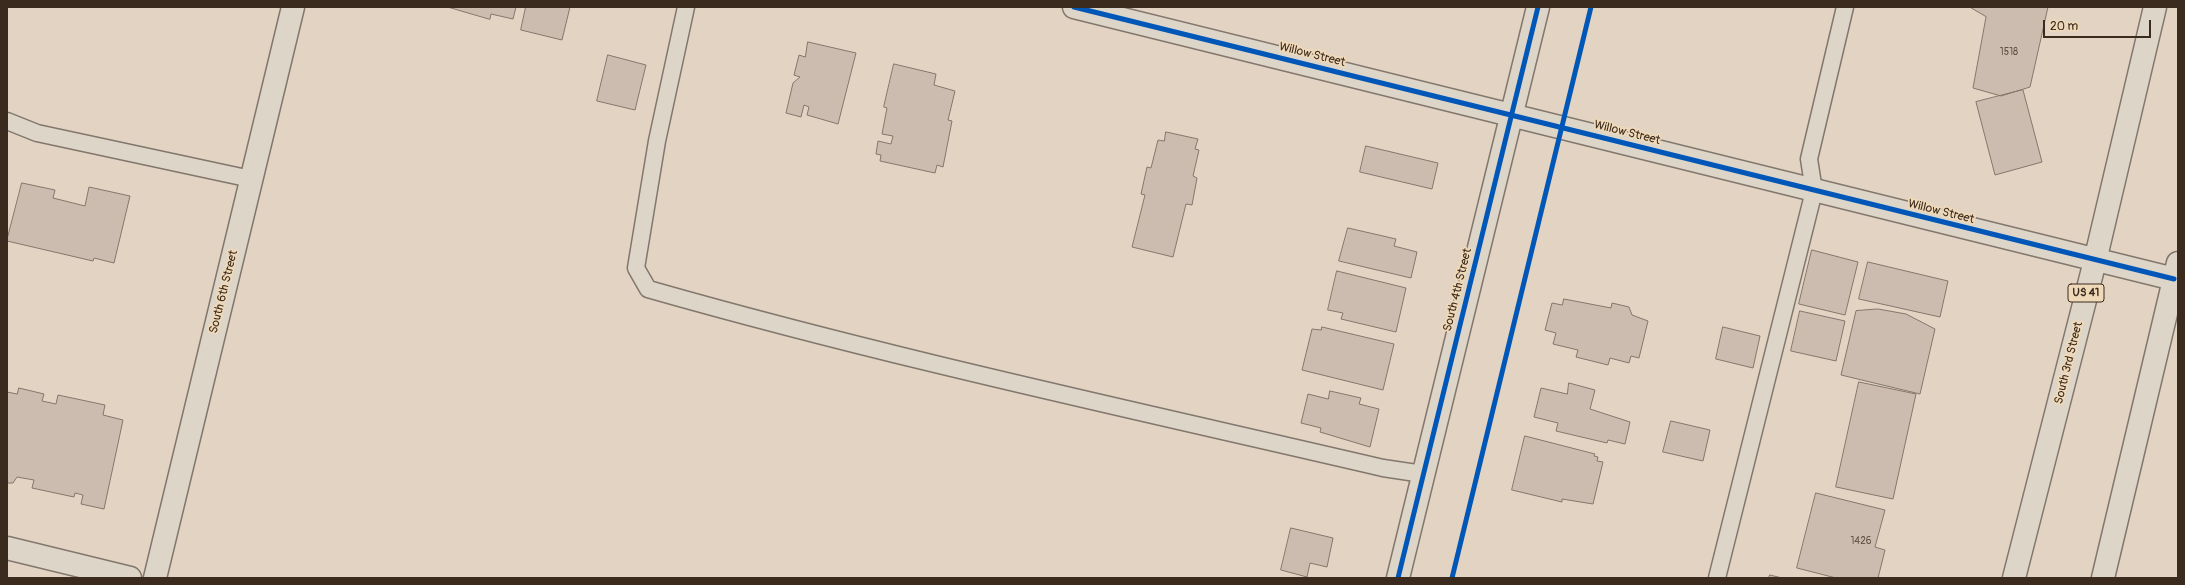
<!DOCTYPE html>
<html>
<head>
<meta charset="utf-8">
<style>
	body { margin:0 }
	#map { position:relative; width:2185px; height:585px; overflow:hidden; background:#e3d3c2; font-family:Pangolin,sans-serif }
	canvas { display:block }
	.frame { position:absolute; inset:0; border:8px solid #3b2a1e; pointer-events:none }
	.scale { position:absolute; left:2043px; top:20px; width:108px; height:18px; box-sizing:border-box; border:2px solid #3b2a1e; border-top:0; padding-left:5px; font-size:12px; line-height:14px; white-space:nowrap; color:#3b2a1e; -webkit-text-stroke:3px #efd9b8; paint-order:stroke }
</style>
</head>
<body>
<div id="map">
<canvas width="2185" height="585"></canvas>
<div class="frame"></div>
<div class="scale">20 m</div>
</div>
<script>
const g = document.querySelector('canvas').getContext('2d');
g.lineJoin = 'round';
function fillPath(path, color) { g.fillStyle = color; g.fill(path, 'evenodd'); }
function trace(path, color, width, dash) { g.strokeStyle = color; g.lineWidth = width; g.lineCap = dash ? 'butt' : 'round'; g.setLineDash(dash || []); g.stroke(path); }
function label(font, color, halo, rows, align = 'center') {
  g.font = font + ' Pangolin,sans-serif'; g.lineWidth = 3.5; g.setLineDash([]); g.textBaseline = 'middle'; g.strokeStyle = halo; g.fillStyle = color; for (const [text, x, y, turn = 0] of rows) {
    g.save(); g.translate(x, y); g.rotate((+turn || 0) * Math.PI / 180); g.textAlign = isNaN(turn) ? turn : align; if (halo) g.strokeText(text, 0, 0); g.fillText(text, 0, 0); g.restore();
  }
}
const building = new Path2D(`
	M448 7H516L513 19 491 14 490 19Z
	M526 7H570L562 40 521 30Z
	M1970 7H2048L2030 87 2001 96 1973 88 1986 17Z
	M808 42 856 53 838 124 807 115 809 107 804 105 801 117 786 113 793 83 800 77 794 75 799 55 805 57Z
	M608 55 646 65 635 110 597 101Z
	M894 64 936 74 934 85 955 91 948 120 952 121 943 167 937 165 935 173 880 161 881 155 876 154 878 141 891 144 893 136 882 134 887 108 884 107Z
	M2023 90 2042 162 1995 175 1976 102Z
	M1166 132 1198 139 1195 149 1199 150 1193 176 1197 178 1192 205 1186 204 1173 257 1132 247 1145 195 1141 194 1147 167 1151 168 1158 140 1164 141Z
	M1366 146 1438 163 1432 189 1360 172Z
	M22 183 55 190 53 198 85 206 89 187 130 196 114 263 94 258 93 261 7 241Z
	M1348 228 1396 239 1394 246 1417 252 1411 278 1339 261Z
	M1812 250 1858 262 1845 315 1799 304Z
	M1868 262 1948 281 1940 317 1859 299Z
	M1337 271 1406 288 1396 332 1341 319 1343 313 1328 310Z
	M1564 299 1611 308 1612 303 1629 307 1632 315 1648 321 1639 358 1631 356 1629 363 1610 358 1608 365 1576 357 1578 350 1553 344 1556 333 1545 330 1552 303 1562 305Z
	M1878 309 1906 314 1935 329 1920 394 1841 375 1856 311Z
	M1800 311 1845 321 1836 361 1791 351Z
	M1322 327 1394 344 1383 390 1302 370 1312 329 1321 330Z
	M1723 327 1760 336 1753 368 1716 359Z
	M1859 382 1916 394 1893 499 1836 487Z
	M1569 383 1595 390 1590 409 1630 422 1625 444 1608 440 1607 443 1556 431 1558 423 1534 417 1541 388 1567 394Z
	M19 388 44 394 42 401 56 404 58 395 105 405 103 415 123 420 104 509 81 504 83 495 75 493 74 497 32 488 34 480 17 477 13 483H7V392L17 394Z
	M1330 391 1361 398 1359 404 1379 409 1370 447 1320 432 1321 428 1301 423 1308 394 1328 399Z
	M1671 421 1710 430 1703 461 1663 452Z
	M1525 436 1595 454 1594 456 1598 457 1597 461 1603 462 1593 504 1562 499V502L1512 490Z
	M1816 493 1885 510 1875 547 1885 550 1878 578H1836L1797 568Z
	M1291 528 1333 538 1327 567 1310 563 1307 577 1281 570Z
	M1770 575 1782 578H1769Z`);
fillPath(building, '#ccbcb0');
trace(building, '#82776d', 1);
const lane = new Path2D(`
	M686 7 657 141 636 268 648 289C890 358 1138 411 1383 468L1423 474
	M7 121 37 133 251 179
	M1717 578 1814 191 1809 159 1845 7`);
const street = new Path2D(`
	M1074 7 2174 279
	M7 548 130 578
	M1398 578 1538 7`);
const secondary = new Path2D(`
	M155 578 293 7`);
const highway = new Path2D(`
	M2014 578 2095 261 2155 7
	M2103 578 2178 263`);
trace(lane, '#82776d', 19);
trace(street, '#82776d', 25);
trace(secondary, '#82776d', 25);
trace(highway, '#82776d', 25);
trace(lane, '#ded5c9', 16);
trace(street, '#ded5c9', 22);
trace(secondary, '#ded5c9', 22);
trace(highway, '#ded5c9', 22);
trace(new Path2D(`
	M1074 7 2174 279
	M1398 578 1538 7
	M1452 578 1591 7`), '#0057b8', 5);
label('10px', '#625145', null, [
	["1518",2009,52],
	["1426",1861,541]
]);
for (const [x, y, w] of [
	[2086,293,36]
]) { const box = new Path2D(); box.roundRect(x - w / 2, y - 9, w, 18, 3); g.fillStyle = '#efd9b8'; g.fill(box); trace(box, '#3b2a1e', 1); }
label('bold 11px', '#3b2a1e', null, [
	["US 41",2086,293]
]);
label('12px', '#3b2a1e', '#efd9b8', [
	["Willow Street",1312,55,14],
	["Willow Street",1627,133,14],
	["Willow Street",1941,212,14],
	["South 4th Street",1458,290,-76],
	["South 6th Street",224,292,-76],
	["South 3rd Street",2069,363,-76]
]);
</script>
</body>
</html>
